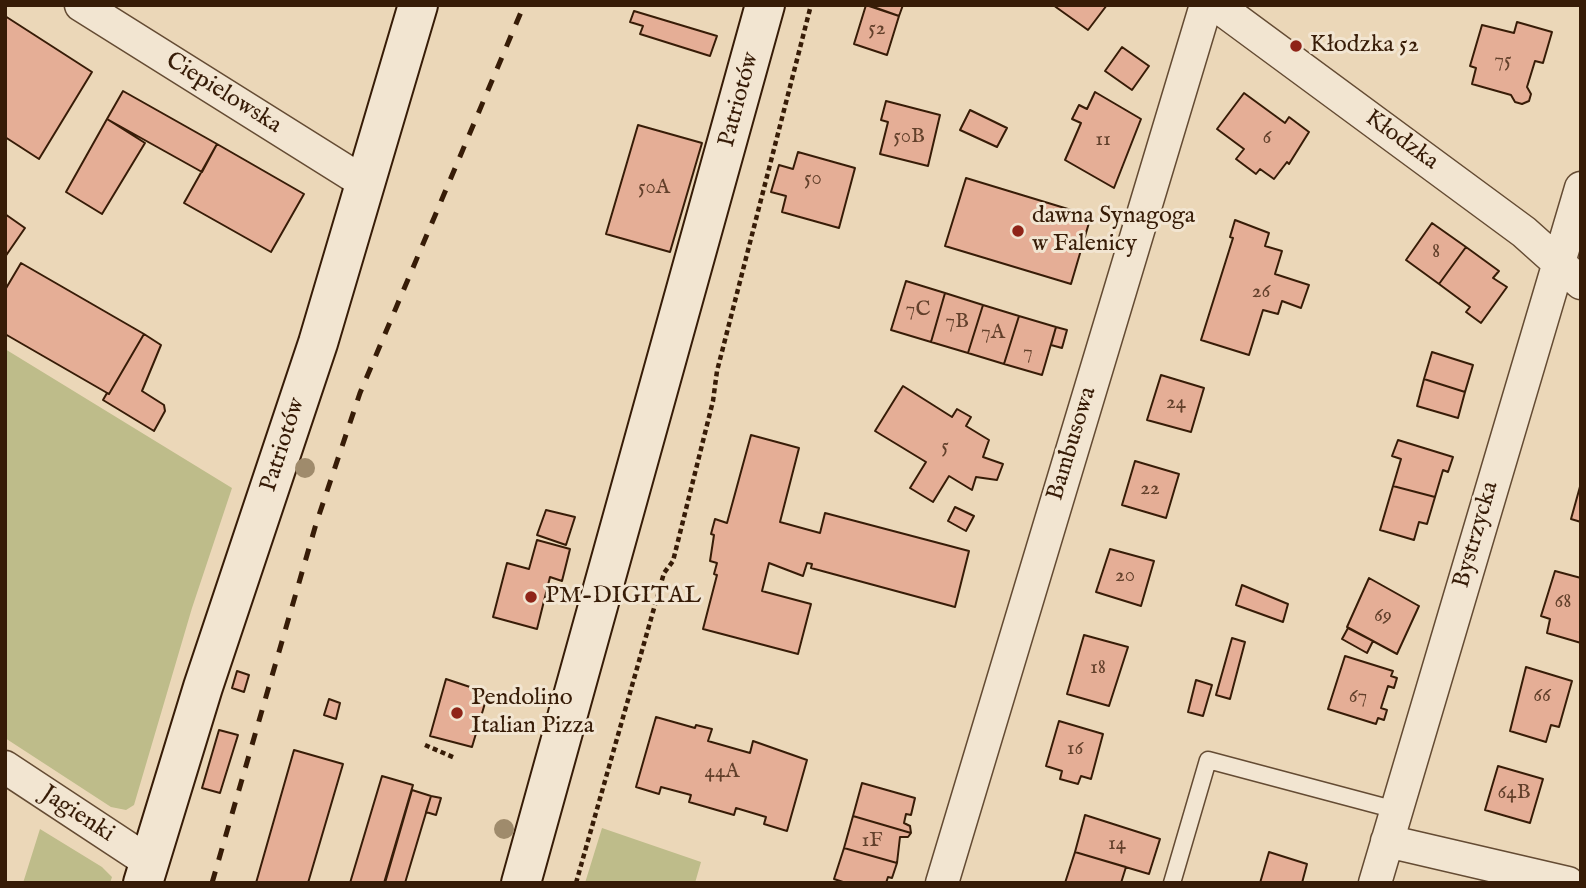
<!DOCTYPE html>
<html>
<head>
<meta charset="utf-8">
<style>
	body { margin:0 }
	#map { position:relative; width:1586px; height:888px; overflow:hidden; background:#ebd7b8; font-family:"IM FELL English",serif }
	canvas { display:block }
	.frame { position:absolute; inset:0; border:7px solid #371c07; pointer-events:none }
</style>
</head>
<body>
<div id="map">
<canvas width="1586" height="888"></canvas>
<div class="frame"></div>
</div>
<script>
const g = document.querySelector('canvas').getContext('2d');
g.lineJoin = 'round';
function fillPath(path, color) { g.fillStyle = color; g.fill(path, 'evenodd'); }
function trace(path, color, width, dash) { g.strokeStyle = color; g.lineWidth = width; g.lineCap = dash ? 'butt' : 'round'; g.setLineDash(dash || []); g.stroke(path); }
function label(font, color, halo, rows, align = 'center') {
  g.font = font + ' "IM FELL English",serif'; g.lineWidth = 6; g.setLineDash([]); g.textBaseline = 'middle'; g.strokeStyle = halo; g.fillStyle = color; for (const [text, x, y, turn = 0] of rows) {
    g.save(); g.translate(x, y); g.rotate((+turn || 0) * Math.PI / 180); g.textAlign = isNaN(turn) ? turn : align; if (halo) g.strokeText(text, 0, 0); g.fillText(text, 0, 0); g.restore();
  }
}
fillPath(new Path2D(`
	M5 349 232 488 192 608 134 805 126 810 111 807 5 738Z
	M602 828 701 862 695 883H585Z
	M40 829 102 867 112 877 110 883H23Z`), '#bebc8a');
const building = new Path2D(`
	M866 5 899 16 887 55 854 44Z
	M868 5H903L899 16Z
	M1053 5H1107L1088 30Z
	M634 11 717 36 710 56 640 34 643 26 630 22Z
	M5 16 92 72 39 159 5 137Z
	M1517 22 1552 32 1543 63 1535 61 1527 87 1531 94 1529 101 1522 104 1515 102 1511 95 1472 84 1476 68 1470 66 1482 25 1514 33Z
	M1122 47 1149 66 1132 90 1105 71Z
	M123 91 217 144 202 172 107 119Z
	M1095 92 1141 119 1114 188 1065 160 1081 123 1072 119 1079 105 1087 109Z
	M1244 93 1285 123 1289 117 1309 132 1289 164 1287 162 1274 179 1260 169 1256 174 1236 159 1244 149 1217 129Z
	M886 101 940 115 928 166 880 154 888 122 881 120Z
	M970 110 1007 128 997 147 960 130Z
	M107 119 145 143 102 214 66 192Z
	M638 125 702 143 670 252 606 234Z
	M217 144 304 194 271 252 184 203Z
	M798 152 855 168 839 228 782 212 786 196 771 192 779 165 793 169Z
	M966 178 1091 216 1071 284 945 246Z
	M5 214 25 228 5 257Z
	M1235 220 1269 233 1265 246 1282 251 1275 274 1309 285 1301 308 1282 301 1278 314 1263 310 1249 355 1201 340 1233 238 1230 237Z
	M1432 223 1466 247 1439 284 1406 260Z
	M1466 247 1499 271 1493 278 1507 287 1481 323 1466 312 1470 307 1439 284Z
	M21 263 144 334 109 394 5 334V290Z
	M906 281 945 293 931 342 891 330Z
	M945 293 983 305 968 353 931 342Z
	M983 305 1019 316 1004 364 968 353Z
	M1019 316 1056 327 1042 375 1004 364Z
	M1056 327 1067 330 1062 348 1051 345Z
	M144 334 161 345 142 391 164 405 165 411 154 431 103 400 107 393 109 394Z
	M1432 352 1473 365 1465 392 1424 379Z
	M1161 375 1204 388 1191 432 1147 420Z
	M1424 379 1465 392 1458 418 1417 406Z
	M903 386 952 417 957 409 971 417 966 426 989 440 983 457 1003 464 997 480 976 477 972 490 949 476 933 502 910 488 926 462 875 431Z
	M751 435 799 448 780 522 820 533 825 513 969 551 955 607 811 568 812 564 807 563 803 576 769 563 762 591 811 604 798 654 703 629 717 575 714 574 717 563 710 561 714 535 711 534 715 519 727 523Z
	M1398 440 1453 457 1448 472 1443 470 1435 497 1393 486 1401 459 1392 456Z
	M1135 461 1179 474 1166 518 1122 505Z
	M1581 483V522L1571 519Z
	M1393 486 1435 497 1427 524 1419 522 1414 540 1380 530Z
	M955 507 974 516 966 531 948 521Z
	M546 510 575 517 566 545 537 535Z
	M537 540 570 549 562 581 550 577 537 629 493 617 507 563 529 569Z
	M1110 549 1154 561 1141 606 1096 592Z
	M1555 571 1581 578V643L1547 633 1550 619 1541 616Z
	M1369 578 1419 606 1397 654 1347 627Z
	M1242 585 1288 604 1283 622 1236 605Z
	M1348 628 1373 641 1367 653 1342 639Z
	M1084 635 1128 647 1109 706 1067 694Z
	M1232 638 1245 642 1230 699 1216 695Z
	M1345 656 1393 671 1391 676 1397 678 1394 688 1388 686 1381 708 1387 710 1384 720 1378 718 1376 724 1328 709Z
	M1526 667 1572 681 1559 727 1551 725 1546 742 1510 731Z
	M237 671 249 675 244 692 232 688Z
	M446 679 488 693 472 747 430 736Z
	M1196 680 1212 685 1203 716 1188 712Z
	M329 699 340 703 336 719 324 715Z
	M656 717 695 728 696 725 712 729 708 741 750 753 753 741 807 760 787 831 764 824 766 817 736 808 734 815 689 802 691 795 661 787 659 794 636 787Z
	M1059 721 1103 734 1091 779 1081 776 1078 784 1060 779 1062 771 1046 766Z
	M219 730 238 735 220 793 202 788Z
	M294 750 343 764 308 883H256Z
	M1498 766 1543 779 1530 823 1485 810Z
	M382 776 413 785 384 883H350Z
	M862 783 915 798 911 815 906 814 904 823 910 826 911 833 853 816Z
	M412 790 431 796 405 883H385Z
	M431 796 441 798 436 815 426 812Z
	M1085 815 1160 839 1149 874 1075 852Z
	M853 816 911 833 908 837H900L897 863 844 848Z
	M844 848 897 863 892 878 888 877 886 883H846L834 879Z
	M1075 852 1126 867 1121 883H1065Z
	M1269 852 1307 864 1302 883H1260Z`);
fillPath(building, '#e5ae96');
trace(building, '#371c07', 2);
const lane = new Path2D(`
	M1172 883 1208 760 1396 810`);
const street = new Path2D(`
	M81 5 365 183
	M1216 5 1524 232 1581 283
	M5 767 149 862
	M1387 841 1568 883
	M942 883 1206 5
	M1375 883 1581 188`);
const secondary = new Path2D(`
	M143 883 203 687 318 343 418 5
	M521 883 765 5`);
trace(lane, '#644b33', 19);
trace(street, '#644b33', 35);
trace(secondary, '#371c07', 42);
trace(new Path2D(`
	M425 745 455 758
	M576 883 664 573 673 561 713 401 717 371 811 5`), '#371c07', 4.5, [5, 3.5]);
trace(lane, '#f2e5d1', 16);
trace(street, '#f2e5d1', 32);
trace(secondary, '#f2e5d1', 38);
trace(new Path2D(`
	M212 883 316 524 360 393 524 5`), '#371c07', 5, [12, 12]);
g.fillStyle = '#9f8b6c';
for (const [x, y] of [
	[305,468],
	[504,829]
]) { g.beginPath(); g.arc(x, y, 10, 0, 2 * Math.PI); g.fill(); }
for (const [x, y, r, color] of [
	[1296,46,7,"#8f2418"],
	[1018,231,7,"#8f2418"],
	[531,597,7,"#8f2418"],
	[457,713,7,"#8f2418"]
]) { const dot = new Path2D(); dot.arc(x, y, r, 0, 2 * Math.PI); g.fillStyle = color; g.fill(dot); trace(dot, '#f2e5d1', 2.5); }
label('21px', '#62402b', null, [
	["52",877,30],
	["75",1503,62],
	["50B",909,138],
	["6",1267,139],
	["11",1103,141],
	["50",813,180],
	["50A",654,189],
	["8",1436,253],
	["26",1261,293],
	["7C",918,311],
	["7B",957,323],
	["7A",993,334],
	["7",1028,354],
	["24",1176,404],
	["5",945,448],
	["22",1150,490],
	["20",1125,577],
	["68",1563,603],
	["69",1383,617],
	["18",1098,669],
	["66",1542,697],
	["67",1358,698],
	["16",1075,750],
	["44A",722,773],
	["64B",1514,794],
	["1F",872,842],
	["14",1117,845]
]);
label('24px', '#371c07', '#f2e5d1', [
	["Kłodzka 52",1310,46],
	["dawna Synagoga",1032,217],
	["w Falenicy",1032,245],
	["PM-DIGITAL",545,597],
	["Pendolino",471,699],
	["Italian Pizza",471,727]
], 'left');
label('24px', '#371c07', '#f2e5d1', [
	["Ciepielowska",223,94,32],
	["Patriotów",740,100,-75],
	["Kłodzka",1401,141,36],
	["Bambusowa",1073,444,-73],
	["Patriotów",284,445,-72],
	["Bystrzycka",1477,535,-74],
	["Jagienki",77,815,33]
]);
</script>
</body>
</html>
